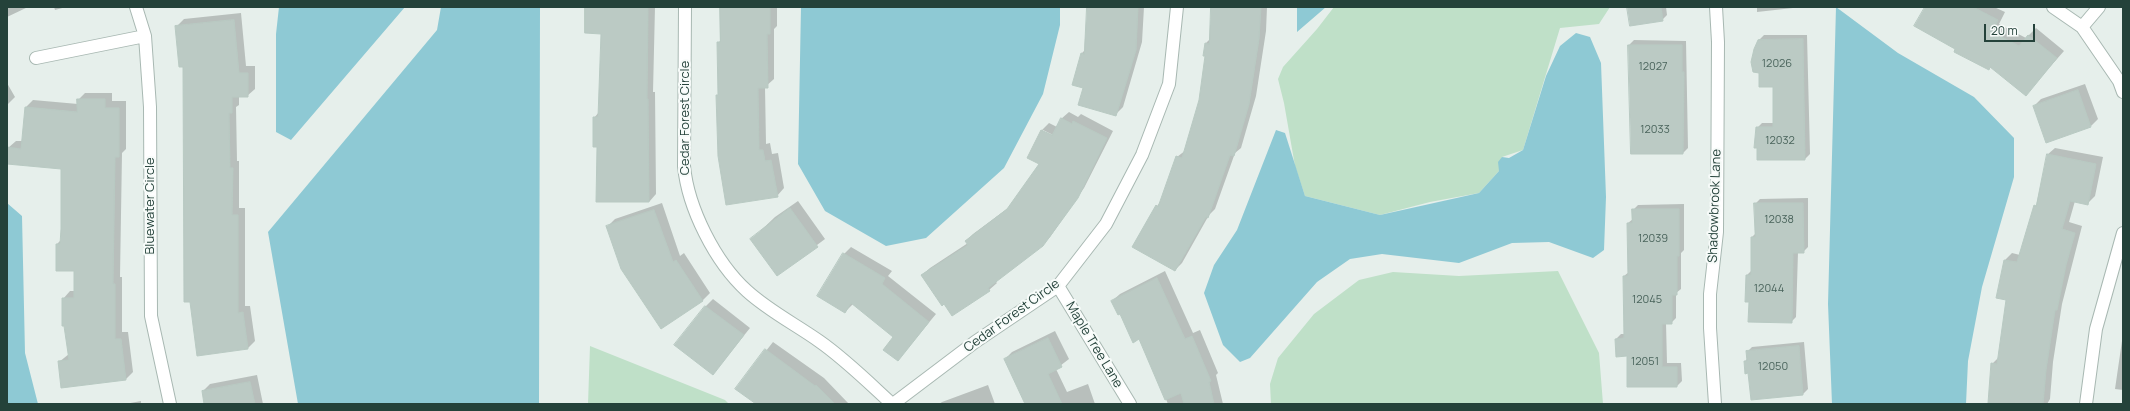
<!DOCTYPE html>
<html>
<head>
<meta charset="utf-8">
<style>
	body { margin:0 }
	#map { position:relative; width:2130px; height:411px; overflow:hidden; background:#e6efeb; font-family:Manrope,sans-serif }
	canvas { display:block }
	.frame { position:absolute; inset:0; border:8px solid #24423a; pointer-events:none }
	.scale { position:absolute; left:1984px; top:24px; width:51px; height:18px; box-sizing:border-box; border:2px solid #24423a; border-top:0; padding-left:5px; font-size:12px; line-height:14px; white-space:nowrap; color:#24423a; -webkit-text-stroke:3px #f7fbf9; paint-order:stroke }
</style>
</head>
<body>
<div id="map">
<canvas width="2130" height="411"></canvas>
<div class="frame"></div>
<div class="scale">20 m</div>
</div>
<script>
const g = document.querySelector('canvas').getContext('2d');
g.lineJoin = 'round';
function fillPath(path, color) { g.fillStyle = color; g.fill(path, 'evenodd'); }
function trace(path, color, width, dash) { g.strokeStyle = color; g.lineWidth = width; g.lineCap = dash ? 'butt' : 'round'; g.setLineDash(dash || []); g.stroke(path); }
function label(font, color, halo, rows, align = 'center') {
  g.font = font + ' Manrope,sans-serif'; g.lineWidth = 4; g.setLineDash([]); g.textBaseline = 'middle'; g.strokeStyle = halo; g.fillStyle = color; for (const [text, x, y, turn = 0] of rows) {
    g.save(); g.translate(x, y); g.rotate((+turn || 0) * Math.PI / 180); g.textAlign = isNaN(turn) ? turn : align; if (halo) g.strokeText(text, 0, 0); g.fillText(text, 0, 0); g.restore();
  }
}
fillPath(new Path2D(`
	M1334 7H1610L1599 24 1560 28 1523 150 1502 157 1499 171 1479 193 1430 202 1380 215 1305 196 1295 166 1284 103 1278 79 1283 67 1317 29Z
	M1558 271 1599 353 1603 404H1271L1270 384 1278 358 1314 314 1359 280 1393 272 1459 276Z
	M590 346 725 400 729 404H588Z`), '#bfe0c8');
fillPath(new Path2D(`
	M279 7H405L291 140 276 132V34Z
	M441 7H540L539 404H298L268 232 437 30Z
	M801 7H1060V25L1043 94 1004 168 926 238 886 246 825 211 798 164Z
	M1297 7H1326L1297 32Z
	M1836 7 1898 53 1974 97 2014 138V177L1982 287 1968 361 1966 404H1832L1828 304Z
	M1576 33 1590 37 1601 63 1606 197 1604 250 1593 258 1549 242 1512 243 1459 263 1382 254 1350 259 1317 282 1250 358 1240 362 1223 345 1204 293 1214 265 1237 230 1276 130 1285 133 1305 196 1380 215 1479 193 1499 171 1498 162 1502 157 1509 158 1523 150 1546 76 1560 46Z
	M7 203 22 216 25 353 38 404H7Z`), '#8ec9d4');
fillPath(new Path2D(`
	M7 7H28L7 17Z
	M54 7H66L55 10Z
	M586 7H655L653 92H655L656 194 649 202 598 146 594 118 599 112 602 33Z
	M721 7H777V26L774 29V79L765 87 766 144 770 143 772 154 778 153 784 188 777 196 719 94 718 43 721 40Z
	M1088 7H1144L1142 42 1123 107 1116 114 1084 87 1073 84 1082 53 1086 49Z
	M1212 7H1267L1266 31 1256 96 1241 148 1235 153 1215 209 1209 215 1182 263 1175 270 1157 206 1161 201 1177 157 1186 150 1200 100 1206 55V43L1210 39Z
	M1629 7H1666L1667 15 1662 20Z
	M1757 7H1802L1757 12Z
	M1926 7H1994L2005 12 1999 24 2026 38 2036 28 2064 51 2026 94 1991 66 1956 49Z
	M241 13 246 66H255V89L247 96H239V105L236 107 237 161H239V208H245V306H250L255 341 248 348 198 355 184 66 177 26 184 19Z
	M1764 35H1807L1810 154 1805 159 1757 128 1762 123H1774V86L1759 40Z
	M1634 40 1686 41 1688 148 1683 153 1629 45Z
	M7 83 15 97 7 105Z
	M2085 84 2098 119 2091 126 2034 106 2041 99Z
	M85 93H112V101H126V149L122 153 120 277H122V332H128L133 372 126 379 59 362 69 354 63 299 70 291H75V270L57 244 61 240 62 168 8 148 16 141H23L26 107 33 100 78 104V100Z
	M1069 112 1078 117 1081 114 1113 131 1084 188 1050 237 1042 245 995 281 997 283 989 290 952 314 922 275 930 268 968 243 966 241 973 234 1011 206 1041 164 1028 157 1042 130 1049 123 1057 127 1061 119ZM1043 130 1057 137 1043 132Z
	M2055 148 2103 157 2095 196 2087 204 2075 201 2069 222 2082 226 2062 304 2053 362 2050 399 2047 404H1993L1992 364 1999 357 2007 299 2005 260 2012 253 2020 255 2035 206 2038 203 2047 155Z
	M1808 198V247L1803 252H1798L1796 317 1791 322 1750 301 1747 275 1752 270V237L1756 233 1755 204 1760 199Z
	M798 201 825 239 777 275 752 239 775 217Z
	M662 203 680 256 684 253 710 293 703 300 661 328 607 227 615 219Z
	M1684 204V250L1681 253V289L1676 293V318L1671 323H1666L1667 363H1681L1682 381 1677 386 1628 355 1616 339 1621 334H1625L1624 276 1629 272 1628 223 1633 219V210L1638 205Z
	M851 247 892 271 888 276 936 314 898 360 895 336 853 304 845 312 844 254Z
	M1165 271 1193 333 1200 330 1218 373 1216 375 1223 404H1168L1140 338 1112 301 1120 294Z
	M713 299 750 328 713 374 705 307Z
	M1055 331 1069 359 1056 369 1067 392 1088 384 1095 404H1033L1005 359 1012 352Z
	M2123 334V390L2115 389Z
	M773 342 824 378 849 404H758L737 388Z
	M1804 342 1808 389 1803 394 1749 372 1745 361 1748 358 1747 352 1752 347Z
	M257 375 263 404H205L203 391 210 384Z
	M988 385 995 404H939L942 402Z
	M141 401V404H125Z`), '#0003');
const building = new Path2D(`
	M585 7H648L647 99H648L649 202H596L597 147H593V117H598L601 34 585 33Z
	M720 7H770V34H767L768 88H758L759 150H763L765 161 771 160 778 197 726 205 718 156 716 95H718L717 42H720Z
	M1087 7H1138L1136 50 1116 116 1078 105 1083 88 1072 85 1081 53 1084 54Z
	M1211 7H1261L1259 39 1249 104 1234 156 1230 155 1208 218 1206 217 1175 271 1132 247 1156 205 1158 207 1176 156 1182 158 1199 100 1205 56H1203L1205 43 1209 44Z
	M1627 7H1661L1663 21 1630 26Z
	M1925 7H1973L1998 20 1992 32 2019 46 2028 35 2057 58 2026 96 1990 67 1989 70 1954 52 1955 49 1914 26Z
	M234 20 239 73H248V97H232V113H229L230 168H233L232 215H238V313L243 312 248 349 197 356 190 302H184L183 67H179L175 26Z
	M1803 39 1805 160H1757V148H1754L1756 127H1773V87H1759V73L1753 72 1751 62 1754 49 1758 40Z
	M1628 45H1682V72H1684L1683 154H1631Z
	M2078 90 2091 127 2046 143 2033 106Z
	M77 99H105V108H119V157H115L113 284H115V339H121L126 380 61 388 58 361 69 360 64 326H62V298H74V271H56V244H60L61 229V169L7 164V147L21 149 25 107 77 112Z
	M1061 118 1072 124 1073 121 1107 138 1078 198 1043 246 988 288 990 291 952 316 944 304 942 306 921 275 968 245 965 241 1007 209 1039 164 1027 158 1041 130 1052 135Z
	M2047 154 2096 164 2088 205 2070 201 2062 229 2075 233 2066 265 2057 310H2055L2046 370 2043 404 1988 403 1991 363 1997 364 2006 300 1996 298 2004 260 2017 262 2034 205 2036 206Z
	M1754 203H1803L1804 253H1793L1792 323 1748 322 1749 302H1745L1746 275H1751V237H1755Z
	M790 208 818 247 777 276 750 239Z
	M1632 209H1679V256H1677V295H1672V324H1662V367H1677V387H1627V356L1616 357 1615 339 1624 338 1623 276H1628L1627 223H1632Z
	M654 210 673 262 676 260 703 301 661 329 621 269 606 226Z
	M843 253 885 278 882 284 929 322 898 361 883 350 893 337 851 303 845 313 817 296Z
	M1157 278 1185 339 1192 336 1211 381 1209 382 1214 404H1184L1181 393 1165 400 1139 339 1133 343 1120 314 1118 315 1111 301Z
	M705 306 744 335 713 375 674 345Z
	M1048 338 1062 367 1048 374 1062 404H1025L1004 359Z
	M1799 346 1803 395 1751 400 1748 373 1745 374 1744 361H1747L1746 351Z
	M765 349 815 386 816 385 835 404H756L735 389Z
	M250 382 255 404H204L202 391Z`);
fillPath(building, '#bbcac4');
trace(building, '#b8c9c2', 1);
const minor = new Path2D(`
	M136 7 145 36 150 107 151 316 170 404
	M685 7 684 166C688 208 715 262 747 291 769 311 795 324 819 341 845 359 869 383 892 404
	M2053 7 2082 27 2119 81 2123 92
	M2082 27 2099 7
	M36 58 145 36
	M1058 286 1130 404
	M893 404 975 342 1058 286 1106 224 1142 155 1169 84 1177 7
	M1715 404 1710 328V294L1717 232 1718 42 1716 7
	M2086 404 2096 329 2123 233`);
trace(minor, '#a8b8b2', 14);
trace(minor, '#fff', 12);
label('11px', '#4a645c', null, [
	["12026",1777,64],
	["12027",1653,67],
	["12033",1655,130],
	["12032",1780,141],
	["12038",1779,220],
	["12039",1653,239],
	["12044",1769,289],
	["12045",1647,300],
	["12051",1645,362],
	["12050",1773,367]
]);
label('13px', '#24423a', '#f7fbf9', [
	["Cedar Forest Circle",685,118,-90],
	["Bluewater Circle",150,206,-90],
	["Shadowbrook Lane",1715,206,-88],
	["Cedar Forest Circle",1012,316,-36],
	["Maple Tree Lane",1094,345,59]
]);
</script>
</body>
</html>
